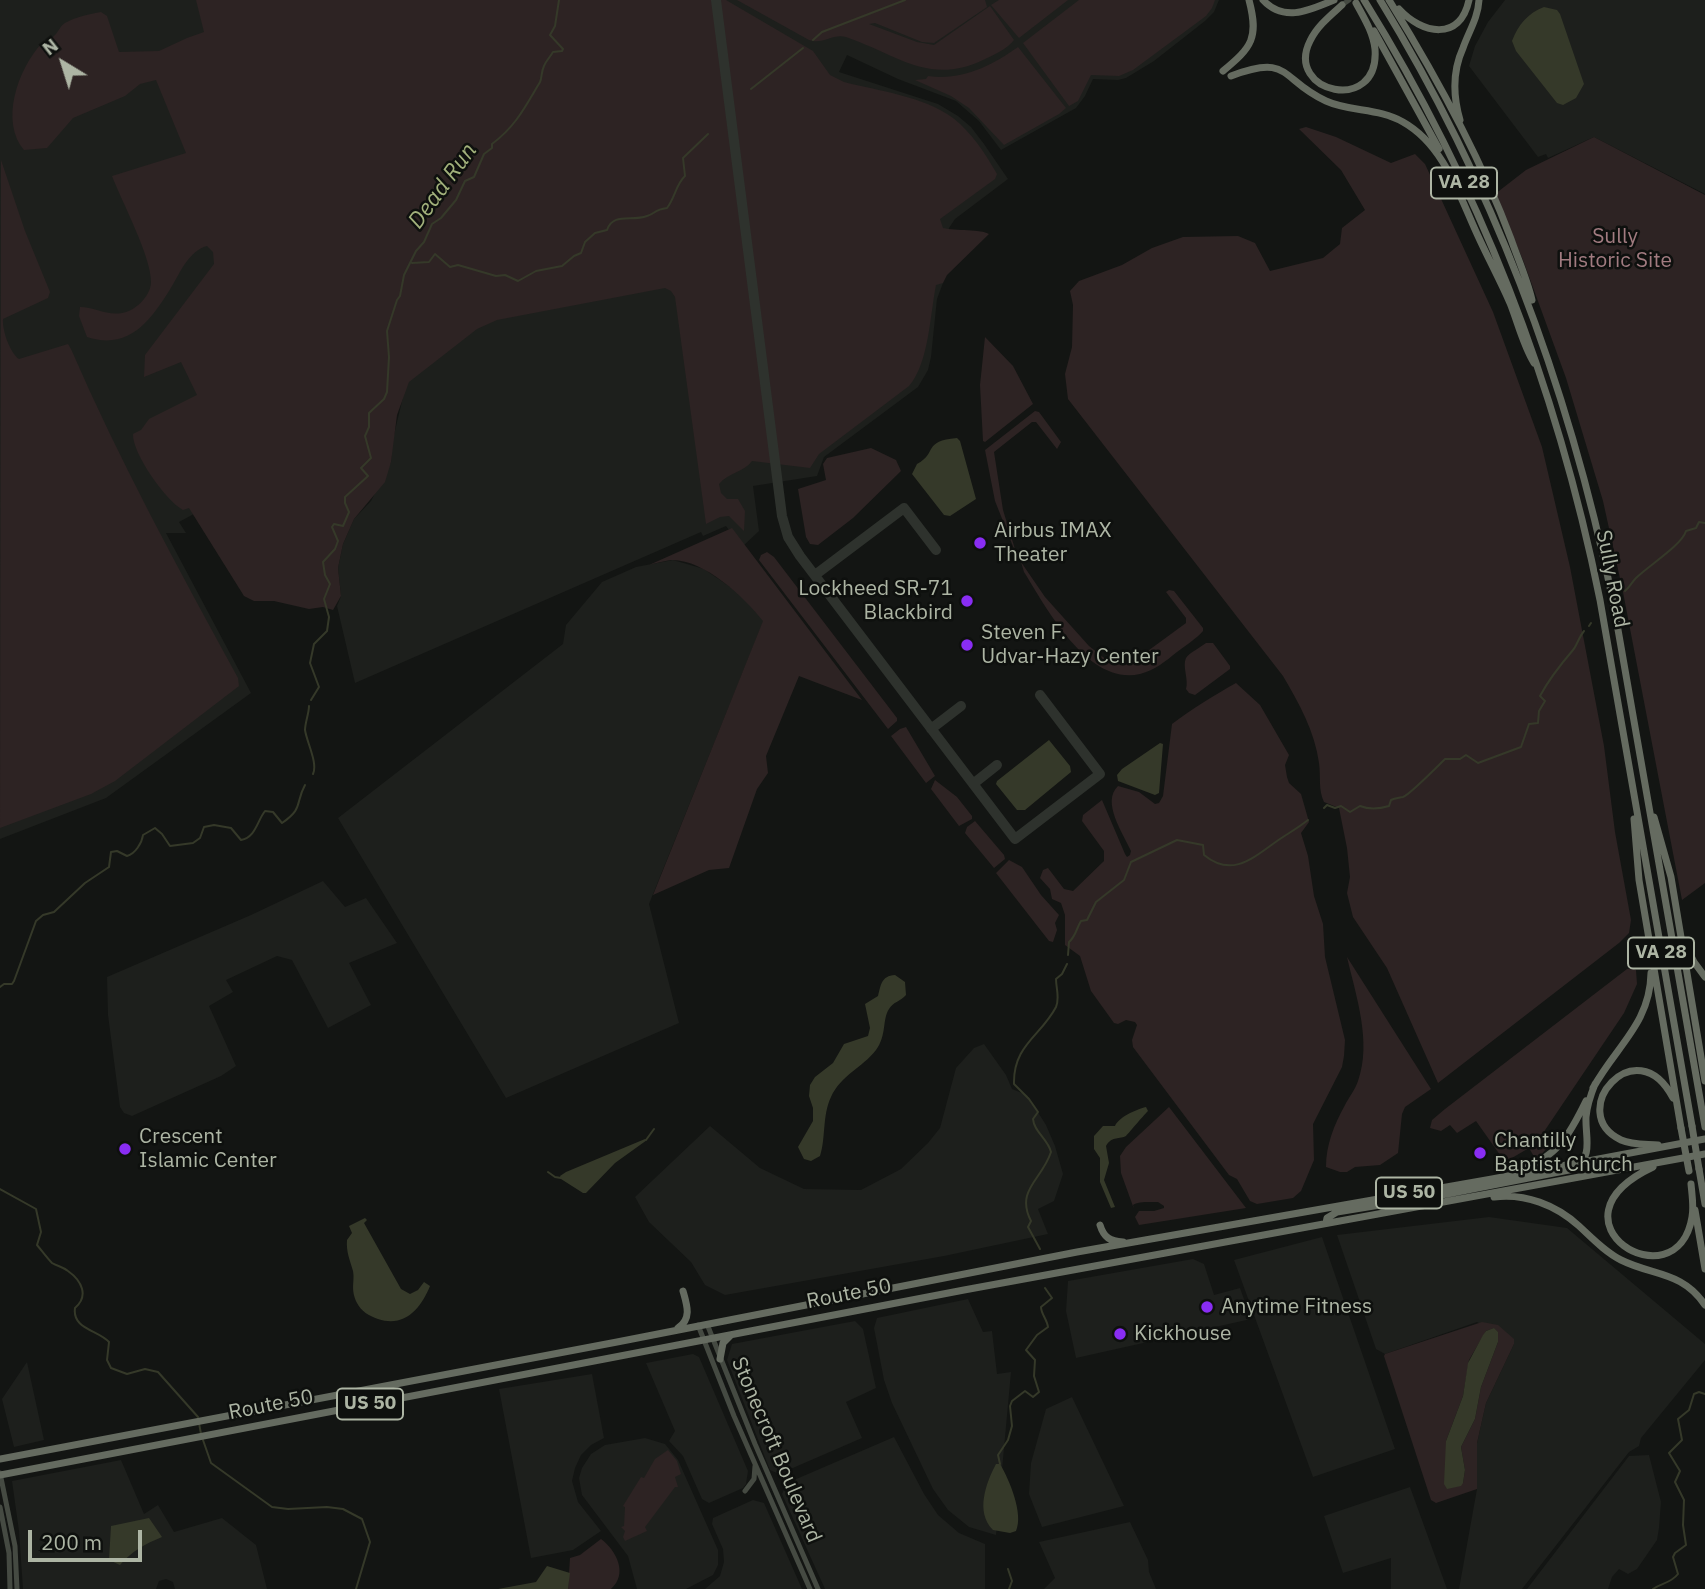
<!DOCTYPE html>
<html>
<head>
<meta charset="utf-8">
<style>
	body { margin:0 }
	#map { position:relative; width:1705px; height:1589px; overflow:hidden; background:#131513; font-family:"IBM Plex Sans",sans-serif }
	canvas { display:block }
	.north { position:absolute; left:28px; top:28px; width:70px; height:70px; -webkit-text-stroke:5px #0e100e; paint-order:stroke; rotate:322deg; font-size:19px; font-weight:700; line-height:28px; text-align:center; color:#adb5a4 }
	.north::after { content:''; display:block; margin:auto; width:24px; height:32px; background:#adb5a4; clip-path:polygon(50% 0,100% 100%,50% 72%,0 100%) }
	.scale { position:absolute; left:28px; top:1530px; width:114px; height:32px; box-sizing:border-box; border:4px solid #adb5a4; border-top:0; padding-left:9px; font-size:21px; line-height:24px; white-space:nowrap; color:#adb5a4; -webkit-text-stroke:5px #0e100e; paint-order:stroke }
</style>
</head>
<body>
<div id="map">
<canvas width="1705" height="1589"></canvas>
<div class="north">N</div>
<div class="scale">200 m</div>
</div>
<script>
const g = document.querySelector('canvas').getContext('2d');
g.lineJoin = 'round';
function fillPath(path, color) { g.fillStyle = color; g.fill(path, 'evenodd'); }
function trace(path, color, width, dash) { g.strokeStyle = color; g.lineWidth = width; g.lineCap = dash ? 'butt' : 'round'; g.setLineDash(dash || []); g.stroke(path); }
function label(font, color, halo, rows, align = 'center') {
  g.font = font + ' "IBM Plex Sans",sans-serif'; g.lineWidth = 5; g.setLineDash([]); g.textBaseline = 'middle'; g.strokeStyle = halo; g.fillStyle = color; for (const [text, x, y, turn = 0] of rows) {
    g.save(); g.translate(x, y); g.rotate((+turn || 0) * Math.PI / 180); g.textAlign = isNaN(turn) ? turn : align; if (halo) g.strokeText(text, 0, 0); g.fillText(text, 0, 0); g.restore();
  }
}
fillPath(new Path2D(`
	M0 0H1219L1214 12 1205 21 1154 61 1126 78 1118 80 1093 79 1085 96 1076 108 1001 150 979 121 956 101 898 79 847 55 839 72 938 104 958 116 971 127 984 144 1008 179 955 219 949 228 943 259V283L937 299 931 357 928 370 918 387 824 457 817 476 753 486 759 531 742 547 726 526 703 536 701 532 355 683 337 606 341 596 338 568 343 544 354 519 371 501 391 462 392 443 403 397 377 415 179 522 186 533H166L251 693 106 798 0 839Z
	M1505 0H1705V194L1594 137 1548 158 1546 154 1538 157 1469 66 1475 46 1488 22Z
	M673 560 704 569 739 593 764 620 649 904 679 1023 506 1098 338 818 563 644 566 625 602 582 636 567Z
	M323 881 345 907 366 898 397 943 349 963 371 1005 328 1028 292 960 277 956 226 980 233 992 209 1006 236 1066 221 1076 132 1116 124 1113 120 1107 108 1015 107 977 251 915Z
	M984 1044 1006 1075 1012 1089 1027 1095 1046 1125 1055 1146 1063 1174 1054 1201 1038 1209 1048 1234 944 1256 725 1295 705 1285 691 1262 649 1222 635 1197 710 1126 760 1168 804 1189 861 1190 901 1169 928 1143 940 1128 956 1068 974 1048Z
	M1489 1217 1567 1228 1705 1344V1360L1641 1438 1639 1446 1629 1452 1522 1589H1459L1477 1489V1443L1486 1403 1514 1344 1477 1322 1385 1354 1376 1349 1337 1235Z
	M1322 1237 1395 1449 1313 1477 1234 1260Z
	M1193 1259 1204 1264 1214 1295 1240 1288 1251 1319 1076 1358 1066 1311 1068 1281Z
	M968 1299 983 1332 992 1331 997 1374 1011 1372 996 1535 969 1527 948 1510 933 1489 892 1403 884 1380 874 1328 877 1318Z
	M855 1321 863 1329 876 1388 846 1402 862 1438 779 1474 770 1470 727 1360 732 1344Z
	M693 1354 699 1357 748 1471 746 1484 743 1488 709 1503 702 1499 683 1456 669 1441 675 1431 646 1363Z
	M27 1362 44 1440 14 1447 2 1399Z
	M592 1374 604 1438 591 1445 581 1455 575 1468 572 1481 578 1502 601 1531 573 1550 531 1558 499 1389Z
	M1072 1397 1124 1506 1042 1527 1029 1494 1031 1463 1046 1409Z
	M894 1437 924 1494 938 1515 959 1533 985 1544V1589H825L782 1494 787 1483Z
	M645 1438 665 1444 678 1460 718 1550V1565L713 1575 686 1589H637L628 1556 582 1495 579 1478 582 1468 591 1454 605 1445Z
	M1649 1455 1661 1502 1659 1528 1657 1540 1637 1569 1628 1574 1619 1569 1612 1577 1608 1589H1527L1629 1456Z
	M121 1460 144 1514 158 1505 174 1532 222 1518 256 1545 267 1589H175L173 1582 166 1579 159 1581 156 1589H23L19 1531 12 1481Z
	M1410 1487 1447 1589H1391V1558L1343 1573 1324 1516Z
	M753 1500 764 1503 802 1589H705L720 1576 724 1562 723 1549 712 1524 713 1518Z
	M1130 1522 1148 1560 1149 1572 1156 1589H1044L1055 1578 1039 1542Z`), '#1d1f1c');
fillPath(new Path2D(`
	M196 0H726L813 51 830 75 844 82C879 91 923 96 953 118 972 133 985 153 997 174L995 179 940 219 943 228C956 231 981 229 989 234L947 275 943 283 936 285C930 315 929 363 909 386L819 454 810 468 752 461C744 472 728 473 719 484L721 493 727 499H738L745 511 744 531 729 516 720 517 706 524 675 297 671 291 665 288 497 320 477 329 409 382 397 415 391 462 385 482 354 519 343 544 338 568 341 596 333 610 323 607 309 609 274 601H254L244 596 189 508 183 510C166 501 132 453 133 434L141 430 149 419 197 395 181 362 144 377 145 355 214 264 213 252 207 246C189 251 181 271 172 286 152 319 130 351 87 337L79 316 80 307C94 307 107 316 122 313 135 311 150 297 151 283 152 258 122 202 112 176L186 153 156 80 140 84 125 96 73 118 47 148 24 150C0 122 17 70 42 43 46 39 52 39 55 35 59 31 60 26 65 23 75 17 90 14 101 12L107 16 119 52 159 51 187 38 204 32Z
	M737 0H985L987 7 934 43 922 42 875 23 869 24 917 42 934 45 990 6 1014 40C1007 49 994 55 983 60 929 86 896 54 846 37 833 33 823 45 809 40Z
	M999 0H1068L1019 38 991 5Z
	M1079 0H1215L1212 8 1206 16 1133 70 1119 76 1091 75 1078 101 1069 106 1023 43Z
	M1018 47 1066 108 1059 114 1004 145 969 108 951 96 915 80 926 79 928 76C962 81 991 66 1018 47Z
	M1306 127 1336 137 1391 163 1415 154 1425 164 1493 312 1542 447 1570 567 1604 746 1615 832 1631 920 1629 933 1619 943 1438 1083 1387 968 1353 917 1347 893 1350 877 1347 848 1339 808 1324 802C1318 789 1321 777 1319 763 1315 732 1299 703 1283 676L1068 399 1065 374 1072 347 1073 305 1070 291 1079 281 1122 265 1152 248 1183 237 1238 236 1255 243 1270 271 1323 258 1340 244 1342 228 1365 210 1341 170 1299 129Z
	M1594 137 1705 195V883L1682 900 1623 592 1603 501 1566 378 1523 260 1495 194 1526 170Z
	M1 160 25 231 50 292 48 298 3 319C2 330 10 353 19 359L68 344 71 349C120 462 179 570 238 678L239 686 115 781 91 794 0 828Z
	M985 337 1013 366 1033 404 985 442 983 441 980 385Z
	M1035 411 1039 412 1061 442 1057 449 1036 422H1032L994 452 1003 510 1018 559 995 501 985 450Z
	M871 448 896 460 901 471 853 518 818 545 810 544 806 537 798 489 826 480 823 464 827 458Z
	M732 528 862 700 799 676 766 756 768 773 757 789 729 868 709 870 653 895 763 621C744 597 704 559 671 560 664 561 656 563 649 565Z
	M767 552 774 557 897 718V721L888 729 759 560 761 555Z
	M1021 562 1045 597 1089 646 1108 661 1121 665 1130 664 1186 623V618L1166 592 1169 590 1174 591 1203 628V631C1196 639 1186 645 1177 652 1166 661 1155 670 1140 674 1088 686 1047 609 1024 572Z
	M1206 643H1213L1230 666V669L1195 695 1189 693 1186 689C1189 680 1182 666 1186 658 1189 653 1201 647 1206 643Z
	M1236 683 1260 705 1289 755 1285 765 1287 777 1289 783 1301 794 1309 822 1301 833 1308 856 1314 896 1323 924 1325 957 1345 1040 1344 1056 1342 1067 1313 1124 1314 1160 1301 1191 1293 1198 1257 1204 1250 1201 1237 1179 1229 1175 1133 1047 1132 1040 1137 1025 1135 1022 1126 1020 1118 1024 1114 1023 1091 991 1080 956 1065 945V915L1061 903 1052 899 1050 889 1040 878 1043 870 1048 868 1064 889 1073 891 1104 861V851L1082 821 1083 815 1102 800 1125 854 1127 857 1130 855 1131 851C1123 833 1101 802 1118 786L1139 792 1155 804 1159 803 1163 796 1172 724C1193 708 1213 696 1236 683Z
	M906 727 935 776 926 783 891 736 900 729Z
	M935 780 957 797 972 816V819L959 826 931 789Z
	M975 821 1004 855 1005 859 994 868 965 833 967 827Z
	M1009 860 1022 867 1041 895 1059 915 1055 923 1057 930 1053 942 1049 941 996 873Z
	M1347 957 1431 1089 1405 1107 1402 1114 1398 1153 1380 1165 1355 1167 1347 1172H1340L1326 1167C1326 1145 1334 1125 1345 1105 1349 1097 1355 1090 1358 1081 1372 1042 1356 996 1347 957Z
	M1633 968 1636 970 1637 984 1624 1013 1535 1145 1538 1150 1547 1144 1550 1145 1536 1160 1529 1148 1505 1162 1476 1121 1457 1133 1450 1125 1441 1131 1430 1128 1432 1120 1445 1109 1627 969Z
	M1169 1107 1246 1208 1139 1225 1135 1217 1139 1211H1154L1164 1208V1206L1158 1202C1153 1202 1137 1201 1133 1205L1134 1209 1121 1173 1120 1156 1126 1147Z
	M1482 1322 1498 1325 1514 1339V1344L1486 1403 1477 1443V1489L1436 1503 1431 1500 1384 1356 1385 1354ZM1494 1328 1498 1332V1342L1481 1387 1475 1419 1461 1447 1465 1470 1463 1483 1447 1461 1446 1441 1463 1396 1469 1360 1486 1331Z
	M668 1450 677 1461 681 1474 675 1477 678 1487H675L645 1527 647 1531 625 1541 623 1537 625 1531 621 1527 624 1526 625 1507 623 1506 641 1477 644 1478 655 1459Z
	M601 1539C617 1551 628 1574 611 1589H568L570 1558 580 1555Z`), '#2d2323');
fillPath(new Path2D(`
	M1544 7 1557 10 1560 14 1584 84 1576 98 1563 105 1557 103 1516 51 1512 41C1518 25 1528 13 1544 7Z
	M957 438 960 441 976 499 950 516 944 515 912 474 917 464C938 453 922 441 957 438Z
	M1049 740 1070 766 1071 772 1025 810H1017L996 784 997 781Z
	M1160 743 1163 744 1159 793 1155 795 1118 781 1117 775 1122 769Z
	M895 975 905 982 906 995C901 1001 893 1002 889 1009 882 1020 887 1035 876 1050 862 1068 841 1075 831 1097 822 1116 826 1139 820 1156L811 1161 804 1159 798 1147 813 1121V1108L809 1096 810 1085 815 1077 833 1063 844 1044 868 1036 870 1028 865 1004 878 996C881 985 881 976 895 975Z
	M1146 1107 1148 1111C1143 1116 1127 1135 1126 1136 1117 1140 1112 1136 1106 1146L1109 1163 1104 1180 1115 1207 1111 1208 1100 1182V1158L1094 1149V1136L1103 1126H1115C1119 1117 1135 1110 1146 1107Z
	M645 1139 647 1140 615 1163 586 1193H583L561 1179 560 1176 566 1172Z
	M365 1218 367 1220 364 1223 401 1289 410 1294 418 1290 424 1282 430 1286C421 1308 405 1328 378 1319 369 1316 361 1311 357 1303 350 1289 355 1282 353 1271 350 1260 346 1252 347 1240L352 1233 349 1226Z
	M1494 1328 1498 1332V1342L1481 1387 1475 1419 1461 1447 1465 1470 1463 1483 1461 1486 1447 1489 1444 1484 1446 1441 1463 1396 1468 1363 1483 1335 1486 1331Z
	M996 1464H1000C1009 1479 1024 1514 1016 1531L1010 1533 993 1530C975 1512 986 1483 996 1464Z
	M149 1518 162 1537C145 1544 132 1551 120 1565L109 1560 111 1526Z
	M547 1566 570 1573 568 1589H498L536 1582Z`), '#353929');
trace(new Path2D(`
	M813 40 822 32 905 0
	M751 89 803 48
	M412 263 429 262 435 254 450 267 458 265 496 276 505 275 518 281 536 271 562 266 574 256 581 253 585 242 595 233 607 230C613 212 632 222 647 216 657 213 653 210 667 208 675 198 676 184 685 176L683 158 708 134
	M1625 591C1630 587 1632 582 1636 578 1648 566 1682 545 1686 531L1696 528 1699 522 1705 523
	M1589 626 1591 623
	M311 700 319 687 310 663 314 644 327 631 329 617 324 599 330 584 325 575 323 562 335 549 338 541 332 527 334 524 343 526 349 512 345 503V497L368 476 361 468 371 458 365 436 369 427V413L384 399 387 392 389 357 387 331 397 300 400 296 404 275 416 251 424 242 432 224 441 218 456 200 465 181 474 177 484 154 492 148V144C516 126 525 107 540 82 542 78 541 72 544 66 546 61 550 57 553 52L562 51 563 49 550 35 555 26 559 0
	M309 706C309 713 305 723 305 730 307 743 318 763 313 774
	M1324 808 1327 805 1335 808 1341 806 1350 812 1360 806C1370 810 1379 809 1389 806L1391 800C1395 798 1399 798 1403 797 1409 795 1440 764 1445 759H1460L1466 755 1478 763 1521 747 1529 724 1538 723 1539 711 1545 701 1540 696C1549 679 1561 664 1573 650 1576 647 1579 637 1584 631
	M1068 955 1069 942C1076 936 1076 929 1081 921L1087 920 1096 902 1124 880 1131 862 1177 840 1203 845 1204 855C1232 878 1253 858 1277 841 1287 834 1298 828 1308 820
	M0 987 4 984H12L14 981 36 921 43 915 54 912 85 883 109 867 111 852 117 851 127 856C135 854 142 843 143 835L155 828 162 834 170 846 193 843 200 838 204 827 214 825 231 828 241 840C256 837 257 821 265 811L273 812 282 823C304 808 295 803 305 785
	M646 1140 654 1129
	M548 1172 555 1177 561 1178
	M0 1189 36 1209 41 1232 37 1245C42 1251 47 1258 52 1263 57 1266 63 1267 68 1271 82 1281 89 1296 75 1308 72 1329 98 1330 109 1342L107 1360 111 1368 127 1374 145 1369 158 1372 198 1417
	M1040 1249 1028 1227 1031 1221C1015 1190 1042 1180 1051 1152 1048 1139 1034 1132 1033 1119L1038 1112 1029 1099 1014 1084C1013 1045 1041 1036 1056 1007 1060 998 1056 988 1056 979L1062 974 1067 964
	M199 1423 201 1434
	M203 1440 211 1463 272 1507 288 1509 327 1507 343 1509 362 1519 370 1542 356 1589
	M1000 1464 998 1455 1008 1440 1012 1426 1010 1406 1012 1401 1025 1391 1033 1397 1039 1392 1034 1376 1035 1360 1026 1350 1037 1335 1048 1327C1047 1319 1041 1314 1041 1307L1052 1298 1045 1288
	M1008 1569 1012 1581 1009 1589
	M1653 1589C1662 1583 1671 1583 1678 1574L1673 1557 1675 1553 1686 1545 1683 1525 1684 1500 1675 1482 1680 1471 1669 1453 1682 1440 1678 1419 1689 1410 1694 1394 1699 1392 1705 1394`), '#353929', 2);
trace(new Path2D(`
	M716 0 782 516 788 537 800 556 1015 839 1100 774 1040 695
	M815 575 904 508 936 550
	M931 729 961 706
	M973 784 997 765`), '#2e322d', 10);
trace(new Path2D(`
	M1342 5 1349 0
	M707 1324 755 1444 818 1589
	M698 1325 734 1416 810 1589
	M0 1473 15 1546 17 1589
	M745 1491 754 1479 755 1466
	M0 1507 9 1553 10 1589`), '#454a42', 5);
trace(new Path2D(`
	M1263 0C1284 23 1310 10 1334 0
	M1364 0C1479 185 1557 387 1600 600L1692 1126
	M1380 0C1494 186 1569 388 1613 601L1705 1127
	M1389 0C1436 76 1480 156 1511 239 1518 259 1527 279 1532 300
	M1342 5C1331 15 1317 26 1310 41 1284 93 1380 115 1375 49 1373 32 1364 18 1356 3
	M1399 9C1422 34 1460 42 1469 0
	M1374 31 1439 149
	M1223 71C1252 47 1259 38 1249 0
	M1231 76C1291 53 1280 80 1326 101 1350 112 1379 108 1403 122 1444 145 1459 195 1478 236 1488 258 1500 280 1510 303 1518 323 1523 345 1534 363
	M1460 120C1453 96 1453 70 1463 48 1469 31 1478 18 1479 0
	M1654 817 1671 877 1705 1081
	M1634 819 1639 880 1681 1128
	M1684 942 1694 962 1705 977
	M1593 1088C1616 1046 1650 1024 1651 973
	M1658 1145C1646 1144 1632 1145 1621 1140 1564 1113 1636 1027 1673 1098
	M1653 1167C1538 1221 1677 1306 1692 1217 1694 1207 1692 1195 1691 1184
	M1699 1169 1705 1204
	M1519 1171C1558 1156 1569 1136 1586 1101
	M1494 1197C1525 1193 1556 1205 1579 1226 1592 1238 1605 1252 1621 1260 1653 1276 1682 1271 1705 1305
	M1695 1210 1705 1269
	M1326 1223 1327 1218 1337 1212 1447 1194 1574 1169C1594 1156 1585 1137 1586 1117 1587 1105 1591 1094 1595 1084
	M1100 1225C1104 1238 1110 1241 1123 1242
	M678 1328C692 1319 687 1305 683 1291
	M720 1359 723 1343 730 1336
	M0 1459 617 1342 1077 1252 1492 1179 1705 1139
	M0 1475 964 1290 1705 1154`), '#656b60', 7);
trace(new Path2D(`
	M1692 1126 1699 1169
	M1681 1128 1689 1171`), '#656b60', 7);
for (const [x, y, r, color] of [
	[980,543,7,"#892df3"],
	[967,601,7,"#892df3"],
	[967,645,7,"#892df3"],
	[125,1149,7,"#892df3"],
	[1480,1153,7,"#892df3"],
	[1207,1307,7,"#892df3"],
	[1120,1334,7,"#892df3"]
]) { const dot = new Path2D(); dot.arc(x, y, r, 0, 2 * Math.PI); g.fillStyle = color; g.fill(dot); trace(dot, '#0e100e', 2.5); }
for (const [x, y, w] of [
	[1464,183,66],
	[1661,953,66],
	[1409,1193,66],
	[370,1404,66]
]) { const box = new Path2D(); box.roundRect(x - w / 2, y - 15.5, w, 31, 5); g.fillStyle = '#0e100e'; g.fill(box); trace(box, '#adb5a4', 2); }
label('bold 19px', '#adb5a4', null, [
	["VA 28",1464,183],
	["VA 28",1661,953],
	["US 50",1409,1193],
	["US 50",370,1404]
]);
label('21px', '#a17b80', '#0e100e', [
	["Sully",1615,237],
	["Historic Site",1615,261]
]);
label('21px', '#adb5a4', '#0e100e', [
	["Airbus IMAX",994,531],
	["Theater",994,555],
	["Lockheed SR-71",953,589,"right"],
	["Blackbird",953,613,"right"],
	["Steven F.",981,633],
	["Udvar-Hazy Center",981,657],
	["Crescent",139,1137],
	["Islamic Center",139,1161],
	["Chantilly",1494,1141],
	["Baptist Church",1494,1165],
	["Anytime Fitness",1221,1307],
	["Kickhouse",1134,1334]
], 'left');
label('21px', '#adb5a4', '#0e100e', [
	["Sully Road",1612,579,79],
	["Route 50",849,1294,-11],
	["Route 50",271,1405,-11],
	["Stonecroft Boulevard",776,1450,67]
]);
label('italic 23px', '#a2b17b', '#0e100e', [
	["Dead Run",443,186,-54]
]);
</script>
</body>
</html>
